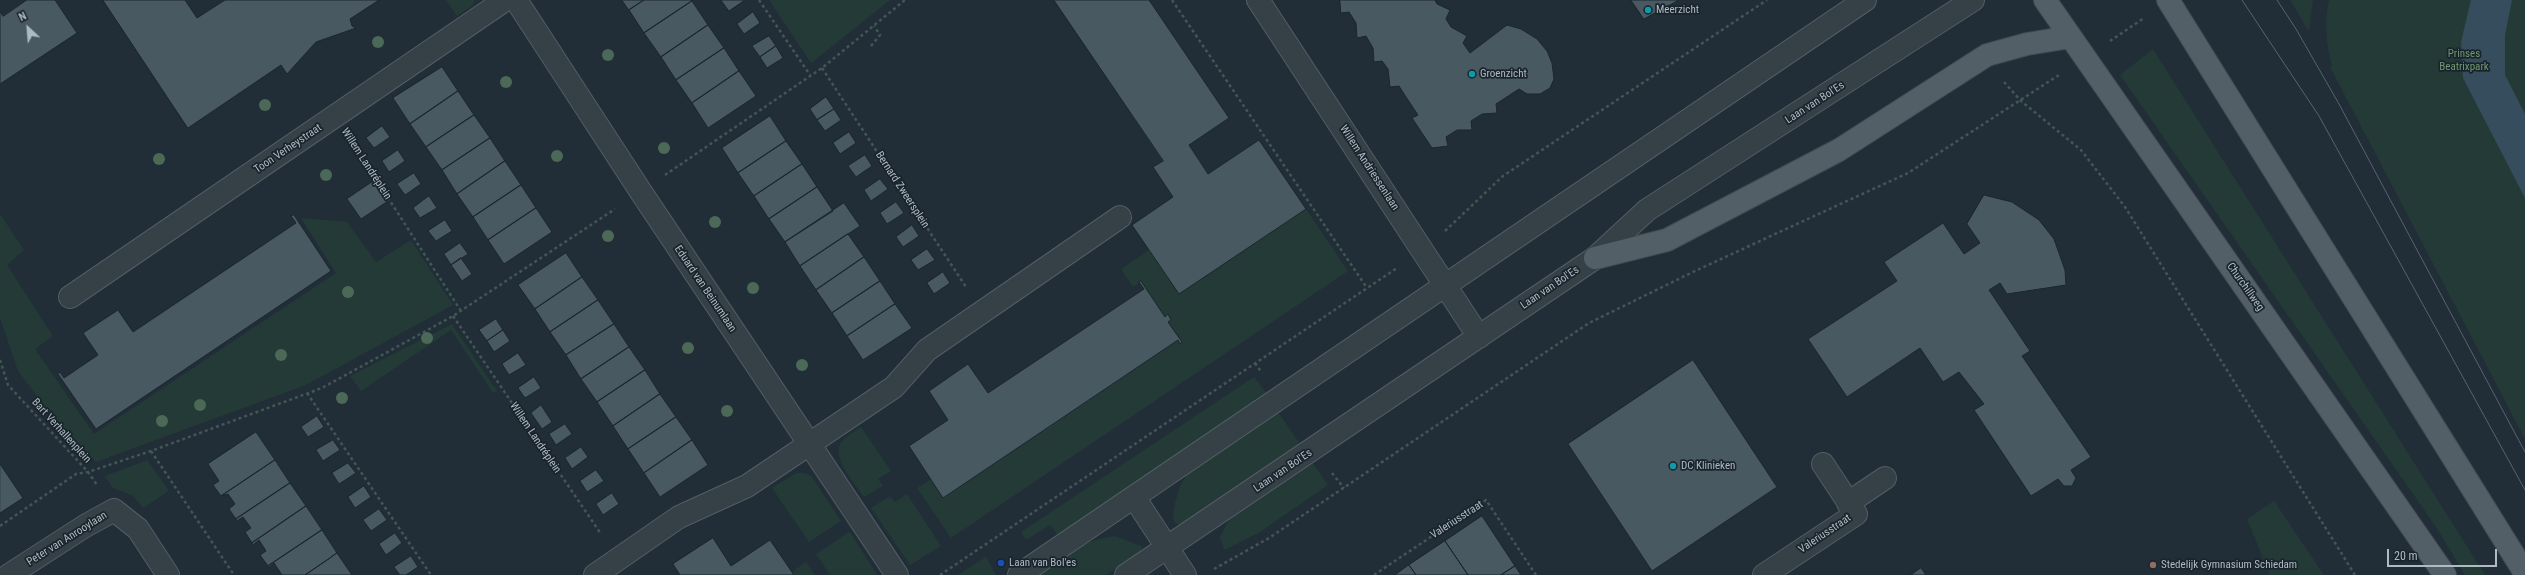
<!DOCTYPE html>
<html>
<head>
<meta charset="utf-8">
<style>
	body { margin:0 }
	#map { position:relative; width:2525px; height:575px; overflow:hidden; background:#212e37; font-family:"Roboto Condensed",sans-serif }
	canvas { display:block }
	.north { position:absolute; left:8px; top:8px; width:40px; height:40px; -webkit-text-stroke:3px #1a242c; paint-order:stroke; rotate:334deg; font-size:11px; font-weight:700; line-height:16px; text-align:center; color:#afbbc4 }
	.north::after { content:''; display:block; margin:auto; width:14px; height:18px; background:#afbbc4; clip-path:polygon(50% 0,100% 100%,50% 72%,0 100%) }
	.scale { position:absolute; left:2387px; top:549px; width:110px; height:18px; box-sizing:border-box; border:2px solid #afbbc4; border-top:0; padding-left:5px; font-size:12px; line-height:14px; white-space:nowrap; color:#afbbc4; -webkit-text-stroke:3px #1a242c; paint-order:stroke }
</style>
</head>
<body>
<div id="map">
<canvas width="2525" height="575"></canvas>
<div class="north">N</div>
<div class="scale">20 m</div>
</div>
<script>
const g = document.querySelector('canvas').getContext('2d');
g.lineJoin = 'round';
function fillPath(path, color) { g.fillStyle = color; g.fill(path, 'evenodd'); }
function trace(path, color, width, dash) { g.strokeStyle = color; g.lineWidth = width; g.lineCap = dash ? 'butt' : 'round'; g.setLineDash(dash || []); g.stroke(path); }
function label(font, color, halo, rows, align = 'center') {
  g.font = font + ' "Roboto Condensed",sans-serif'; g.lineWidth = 3.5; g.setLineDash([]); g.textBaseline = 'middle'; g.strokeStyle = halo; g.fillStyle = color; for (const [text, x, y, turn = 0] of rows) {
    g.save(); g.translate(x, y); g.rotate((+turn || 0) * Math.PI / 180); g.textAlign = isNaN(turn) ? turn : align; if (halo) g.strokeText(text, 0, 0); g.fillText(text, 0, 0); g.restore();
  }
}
fillPath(new Path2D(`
	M446 0H475L472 6 457 16Z
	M769 0H890L811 63Z
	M2290 0H2313L2309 32Z
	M2329 0H2525V439L2330 67 2332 66C2326 43 2324 23 2329 0Z
	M2153 49 2485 575H2465L2436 527 2120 75Z
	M1306 209 1348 271 951 538 917 488 931 479 944 497 1178 340 1180 344 1182 342 1168 322 1171 320 1168 315 1165 317 1141 281 1133 287 1121 269 1149 250 1179 294Z
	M0 214 24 250 7 265 53 336 35 349 94 434 336 273 301 218 347 222 376 262 411 240 453 305 306 385 96 462 58 424 18 371 0 318Z
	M452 324 497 391 493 393 451 330 361 391 350 376Z
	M1254 377 1267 394 1058 535 1050 525 1026 540 1021 532Z
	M1278 412 1301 445 1180 525 1175 523 1173 516 1175 503 1180 486 1189 471Z
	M861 427 891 471 878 479 883 486 864 497C855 483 828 455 843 440 848 435 855 431 861 427Z
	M147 460 169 491 143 508 133 496 113 488 105 476Z
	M1312 462 1328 485 1260 532 1227 549H1224L1220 538 1231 515Z
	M796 473H806L812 477 841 521 809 542 772 488Z
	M907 494 941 546 910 565 871 508 890 496 895 502Z
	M2274 501 2324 575H2270L2247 519Z
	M849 532H850L877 575H830L816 554Z
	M1115 536 1141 546 1142 552 1106 575H1036C1065 555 1079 541 1115 536Z
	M986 557 996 575H958Z
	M806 562 815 575H794L792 572Z`), '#243a37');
fillPath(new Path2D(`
	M2471 0H2512L2505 35V75L2525 114V198L2463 78 2461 42Z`), '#364d5d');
const building = new Path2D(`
	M27 0H55L77 33 0 84V11L3 16Z
	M103 0H185L197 18 225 0H379L350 19 352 26 356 28 316 42 287 74 281 65 188 128Z
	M622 0H644L629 10Z
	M644 0H692V1L644 33 629 10Z
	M721 0H745L729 11Z
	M1054 0H1149L1229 118 1189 145 1208 174 1259 140 1306 209 1179 294 1132 225 1173 197 1153 167 1163 161Z
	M1340 0H1435L1437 4 1450 10 1446 19 1451 27 1467 36 1463 43 1470 53 1507 25 1521 29 1537 39 1547 51 1552 63 1554 79 1550 88 1540 94H1527L1519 89 1496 104 1497 113 1482 114 1471 121 1472 130H1457L1446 137 1448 146 1432 148 1412 118 1418 115 1406 97 1399 86 1390 87 1388 69 1382 61 1374 62 1373 48 1366 36 1357 38 1356 23 1349 12 1341 13Z
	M1631 0H1679L1644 19Z
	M692 1 708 25 661 57 644 33Z
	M753 12 760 23 744 34 737 24Z
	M708 25 724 48 676 80 661 57Z
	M769 36 776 46 760 57 752 46Z
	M776 46 783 58 767 68 760 57Z
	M724 48 739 71 692 103 676 80Z
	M442 67 458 91 410 124 393 98Z
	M739 71 756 96 708 128 692 103Z
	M458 91 474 115 426 147 410 124Z
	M826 97 834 109 817 120 810 109Z
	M834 109 841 120 825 131 817 120Z
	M474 115 490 138 442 170 426 147Z
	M770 116 786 141 738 173 722 148Z
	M382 126 390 137 374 148 366 138Z
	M849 132 856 143 840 154 833 143Z
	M490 138 505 161 457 194 442 170Z
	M786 141 802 164 754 196 738 173Z
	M398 150 405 161 389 172 382 161Z
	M865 155 872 166 856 177 848 166Z
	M505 161 521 185 473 217 457 194Z
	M802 164 817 187 769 219 754 196Z
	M414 173 421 184 405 195 397 184Z
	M880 179 888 189 871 201 864 190Z
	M375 180 388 201 361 219 347 199Z
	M521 185 536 208 488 240 473 217Z
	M817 187 833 211 785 242 769 219Z
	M1984 195 2012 202 2039 220 2054 239 2065 270 2066 285 2007 294 2000 283 1989 290 2030 351 2022 356 2091 457 2071 470 2076 478 2072 486H2064L2058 479 2031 496 1974 410 1984 404 1959 372 1943 382 1920 348 1847 397 1808 339 1897 281 1884 262 1943 223 1964 254 1980 243 1967 224Z
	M429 196 437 208 420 218 413 208Z
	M896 202 904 213 887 224 880 213Z
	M844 203 860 226 800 266 785 242Z
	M536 208 552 232 504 264 488 240Z
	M294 215 331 271 96 429 58 374 60 372 64 378 98 355 83 333 118 310 133 332 296 223 291 216Z
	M445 220 452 231 436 241 428 231Z
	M912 225 919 236 903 247 896 237Z
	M848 234 864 257 816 290 800 266Z
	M460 243 468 254 451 265 444 254Z
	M927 249 935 260 918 270 911 260Z
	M566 253 582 277 535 309 518 285Z
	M864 257 880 281 832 313 816 290Z
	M461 258 472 274 462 281 451 265Z
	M943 272 950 283 934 294 927 283Z
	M582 277 598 300 550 332 535 309Z
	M880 281 895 304 847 336 832 313Z
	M1141 281 1165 317 1168 314 1171 320 1168 322 1182 342 1180 344 1178 340 943 498 909 446 948 420 929 391 968 364 988 393 1144 289 1139 282Z
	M598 300 614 324 566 355 550 332Z
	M895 304 912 328 863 360 847 336Z
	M496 319 503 330 487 341 479 330Z
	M614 324 629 347 581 379 566 355Z
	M503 330 510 341 494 352 487 341Z
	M629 347 645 370 597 402 581 379Z
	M518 353 526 365 509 375 502 364Z
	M1693 360 1777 487 1652 571 1568 444Z
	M645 370 660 394 613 426 597 402Z
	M534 377 541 388 525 398 518 388Z
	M660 394 676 417 628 449 613 426Z
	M541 405 552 422 542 429 531 413Z
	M317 416 324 427 308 437 301 427Z
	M676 417 692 440 644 473 628 449Z
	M565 424 572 434 556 445 549 434Z
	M256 432 275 460 221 496 213 485 219 481 208 464Z
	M333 440 340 450 323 461 316 450Z
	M692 440 708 465 660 497 644 473Z
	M581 447 588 457 572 469 565 458Z
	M275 460 290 483 236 519 229 509 235 504 228 494 221 496Z
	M348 463 356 473 339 484 332 473Z
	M0 464 23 498 0 513Z
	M596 470 604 481 587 492 580 481Z
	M290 483 306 506 252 543 245 532 251 528 243 517 237 521 236 519Z
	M364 486 371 497 355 508 348 497Z
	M612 493 619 504 603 515 596 504Z
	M306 506 322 530 268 566 260 555 266 551 259 540 253 545 252 543Z
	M379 509 387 520 371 531 363 520Z
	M1482 516 1515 566 1501 575H1468L1445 541Z
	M322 530 337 553 305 575H282L274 563 268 568V566Z
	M395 533 402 543 386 555 379 544Z
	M713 538 731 566 770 540 794 575H680L673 564Z
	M1445 541 1468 575H1416L1409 565Z
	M337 553 352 575H305L330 558Z
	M411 556 418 567 406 575H400L394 567Z
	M1409 565 1416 575H1395Z
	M1515 566 1521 575H1501Z
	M1921 568 1926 575H1911Z`);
fillPath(building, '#495962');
trace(building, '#1c262e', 1);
const minor = new Path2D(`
	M516 0 641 192 897 575
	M1258 0 1479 337
	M70 297 505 0
	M1134 497 1185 575
	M1848 503 1885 478
	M9 575 85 526 114 510 138 529 168 575
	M595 575 679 517 747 486 894 387 927 350 1120 217
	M1019 575 1865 0
	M1126 575 1595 258 1647 210 1973 0
	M1764 575 1856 514 1823 464`);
const major = new Path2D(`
	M2045 0 2445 575
	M2168 0 2525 573
	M1595 258 1667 240 1839 150 1987 55 2027 44 2070 37`);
trace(minor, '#525d65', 24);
trace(major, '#414b54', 24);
trace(new Path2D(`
	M759 0 810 75
	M1172 0 1367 288
	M2110 41 2144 18
	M871 46 880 35 874 26
	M822 68 966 287
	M2004 82 2021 101 2081 150 2125 207 2355 575
	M352 142 461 311
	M665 175 822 68 905 0
	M1445 231 1503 176 1767 0
	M453 316 601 534
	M0 360 8 385 88 472 97 485
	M1255 363 1262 373
	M307 393 431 575
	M151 451 234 575
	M1332 473 1344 488
	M0 526 76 474 88 472 151 451 322 388 453 316 615 209
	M1214 569 1269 538 1589 323 1697 270 1908 173 2059 75
	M940 575 1397 268
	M1374 575 1486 500 1536 575`), '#435655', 2.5, [3, 3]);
trace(minor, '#354047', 22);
trace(major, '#525f67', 22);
trace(new Path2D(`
	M2242 0 2319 116 2525 490
	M2277 0 2296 29 2339 104 2525 452`), '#57646e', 1);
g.fillStyle = '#4c6857';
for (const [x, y] of [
	[378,42],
	[608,55],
	[506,82],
	[265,105],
	[664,148],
	[557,156],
	[159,159],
	[326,175],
	[715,222],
	[608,236],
	[753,288],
	[348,292],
	[427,338],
	[688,348],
	[281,355],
	[802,365],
	[342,398],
	[200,405],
	[727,411],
	[162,421]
]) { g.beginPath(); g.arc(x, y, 6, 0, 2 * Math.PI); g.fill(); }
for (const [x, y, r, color] of [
	[1648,10,4,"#0f9aa8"],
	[1472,74,4,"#0f9aa8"],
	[1673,466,4,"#0f9aa8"],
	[1001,563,4,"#1a4fb4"],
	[2153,565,4,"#8d6e63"]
]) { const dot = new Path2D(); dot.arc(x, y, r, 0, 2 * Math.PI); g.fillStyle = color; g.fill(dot); trace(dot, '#1a242c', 1.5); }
label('11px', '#afbbc4', '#1a242c', [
	["Meerzicht",1656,10],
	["Groenzicht",1480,74],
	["DC Klinieken",1681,466],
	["Laan van Bol'es",1009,563],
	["Stedelijk Gymnasium Schiedam",2161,565]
], 'left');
label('11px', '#709871', '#1a242c', [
	["Prinses",2464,54],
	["Beatrixpark",2464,67]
]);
label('11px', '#afbbc4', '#1a242c', [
	["Laan van Bol'Es",1815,103,-33],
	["Toon Verheystraat",288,149,-34],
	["Willem Landréplein",366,164,57],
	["Willem Andriessenlaan",1369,168,57],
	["Bernard Zweersplein",902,190,57],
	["Churchillweg",2245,287,55],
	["Laan van Bol'Es",1550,288,-34],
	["Eduard van Beinumlaan",705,289,56],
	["Bart Verhallenplein",61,431,48],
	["Willem Landréplein",535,438,56],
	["Laan van Bol'Es",1283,471,-34],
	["Valeriusstraat",1457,520,-33],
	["Valeriusstraat",1825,534,-34],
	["Peter van Anrooylaan",67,539,-32]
]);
</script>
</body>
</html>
